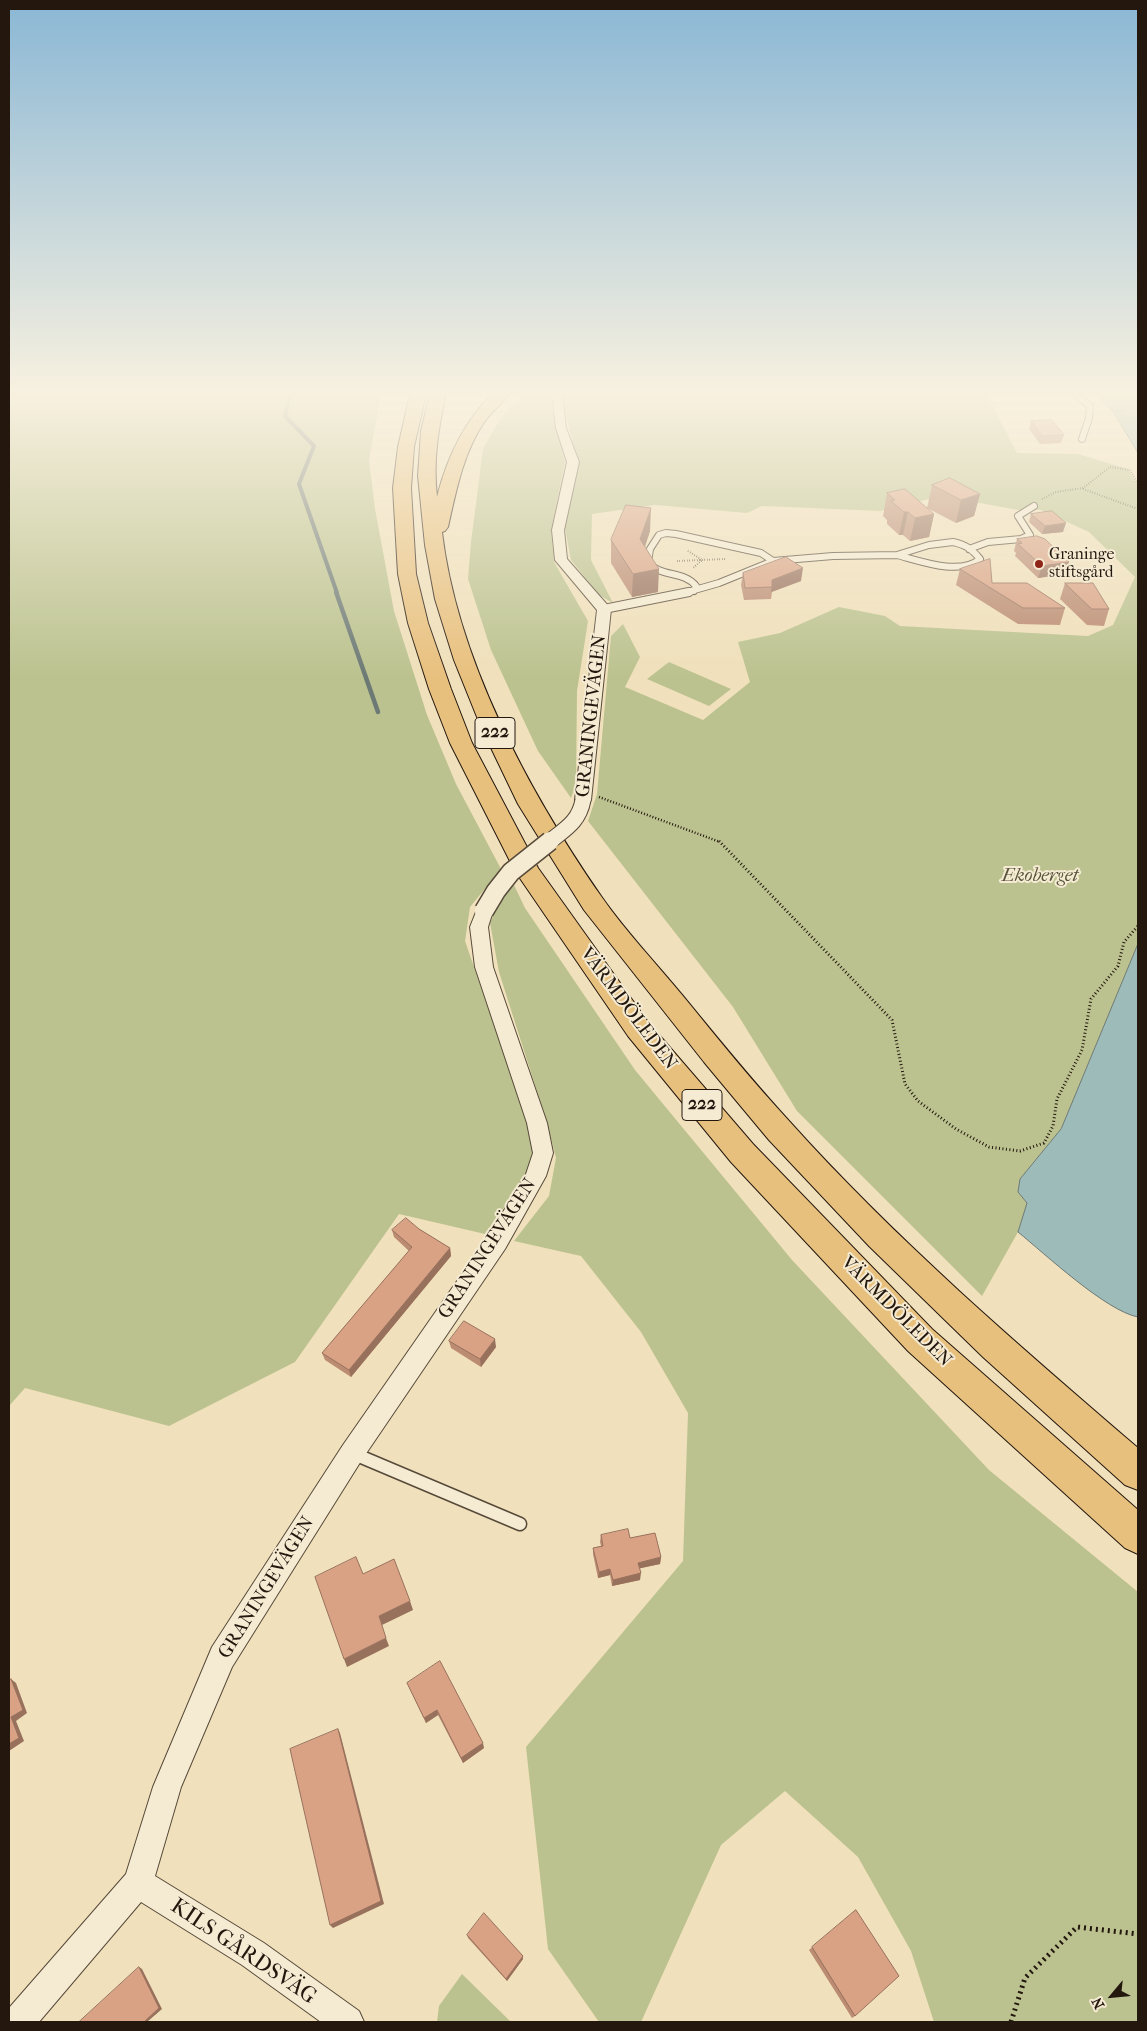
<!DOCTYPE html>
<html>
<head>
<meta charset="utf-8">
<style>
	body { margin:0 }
	#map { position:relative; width:1147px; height:2031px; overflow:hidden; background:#f0e0bb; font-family:"IM FELL French Canon",serif }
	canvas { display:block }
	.frame { position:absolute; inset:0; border:10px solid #23170e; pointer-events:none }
	.north { position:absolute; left:1087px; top:1971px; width:50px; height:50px; -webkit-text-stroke:4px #f5ebd3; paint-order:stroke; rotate:242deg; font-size:14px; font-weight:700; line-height:20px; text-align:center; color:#23170e }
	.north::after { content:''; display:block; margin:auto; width:18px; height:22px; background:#23170e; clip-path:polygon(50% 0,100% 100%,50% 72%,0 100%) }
</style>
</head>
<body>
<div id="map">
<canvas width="1147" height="2031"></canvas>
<div class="frame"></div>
<div class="north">N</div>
</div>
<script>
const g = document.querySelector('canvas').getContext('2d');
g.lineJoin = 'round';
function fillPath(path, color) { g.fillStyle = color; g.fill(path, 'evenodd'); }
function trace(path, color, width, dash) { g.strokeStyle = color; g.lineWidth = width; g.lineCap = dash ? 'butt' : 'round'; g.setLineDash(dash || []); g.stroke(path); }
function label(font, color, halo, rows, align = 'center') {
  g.font = font + ' "IM FELL French Canon",serif'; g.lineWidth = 4; g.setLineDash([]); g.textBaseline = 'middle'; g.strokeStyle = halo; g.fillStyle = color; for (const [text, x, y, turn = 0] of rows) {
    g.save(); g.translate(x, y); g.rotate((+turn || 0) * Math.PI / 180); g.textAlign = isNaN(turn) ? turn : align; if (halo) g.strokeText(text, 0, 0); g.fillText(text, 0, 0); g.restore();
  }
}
fillPath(new Path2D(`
	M9 394H381L369 460 375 509 394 611 427 715 456 784 501 869 470 907 465 941 529 1126 533 1150 526 1176 485 1234 399 1214 295 1362 169 1426 25 1388 9 1406Z
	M526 394H552V409L565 462 551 530 554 562 588 621 577 691 576 784 571 798 538 751 491 650 468 579 471 542 483 449 494 429 507 411Z
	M564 394H987L1017 453 1078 454 1128 469 1138 486V944L1061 1129 1020 1179 1018 1192 1027 1203 1018 1232 982 1296 797 1111 733 1007 588 821 597 794 611 636 623 624 640 657 625 687 703 720 750 682 738 642 780 633 839 607 885 616 900 626 1088 636 1113 625 1135 577 1089 532 1041 510H1018L941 496 880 511 762 506 747 513 655 505 592 514 591 560 613 603 599 595 571 560 564 523 578 464 562 398Z
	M669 662 731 689 709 706 647 679Z
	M514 885 525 908 635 1070 792 1260 989 1470 1138 1592V2022H934L911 1951 858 1857 785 1791 721 1845 641 2022H599L548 1949 526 1747 683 1561 688 1413 641 1332 581 1256 514 1241 549 1196 556 1158 547 1123 499 972 490 923 499 901Z
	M462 1974 511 2022H437L439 2006Z`), '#bbc28f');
const water = new Path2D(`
	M1096 394H1138V453L1114 413Z
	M1138 944V1317C1106 1311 1045 1254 1018 1232L1027 1203 1018 1192 1020 1179 1061 1129Z`);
fillPath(water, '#9dbbb9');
trace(water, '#6c7975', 1);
trace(new Path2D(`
	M290 394 285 416 314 446 299 484 337 593`), '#6c7975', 4);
trace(new Path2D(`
	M336 592 378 712`), '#6c7975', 4.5);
const laneFar2 = new Path2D(`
	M1075 394 1090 406 1089 418 1082 439
	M953 542C966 545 972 549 980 559 960 576 920 561 897 555L929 545Z
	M969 549 988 542 1021 539 1030 535 1018 516 1034 506
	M694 591 696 586C683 570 661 578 648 562L650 549 659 535 666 533 676 534 761 553 773 561
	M684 593 719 583 773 561 833 556 897 555`);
const laneFar1 = new Path2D(`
	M604 609 689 592`);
const lane = new Path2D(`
	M352 1453 520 1524`);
const street = new Path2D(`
	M552 394H562L566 428 579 462 564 530 567 559 611 609 591 800 589 804H577L575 800 597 610 555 560 552 530 567 462 556 428Z
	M484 905 490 907 493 911 488 927 493 967 547 1123 553 1153 546 1176 505 1249 361 1461 232 1667 181 1787 155 1876 264 1943 359 2011 364 2022H321L242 1965 141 1902 39 2022H9V2008L126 1874 153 1787 212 1647 343 1445 489 1235 526 1174 533 1153 527 1123 475 967 470 927 478 907Z`);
const highway = new Path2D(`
	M410 394H426L414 447 411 488 416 574 428 623 451 689 472 743 538 868 648 1022 753 1144 932 1329 1138 1510V1554L1125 1548 908 1351 731 1162 628 1036 515 871 450 743 429 689 408 623 398 574 393 488 398 447Z
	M430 394H446C438 429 433 462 437 497 447 458 463 423 492 394H509C501 405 490 413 483 424 463 454 456 492 448 527L445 531 442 532C457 659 529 792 601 896 625 931 656 963 683 996 718 1039 753 1082 790 1122 896 1240 1018 1345 1138 1448V1490L1125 1485 983 1357 869 1246 769 1140 704 1062 584 910 518 804 481 727 454 660 435 599 425 545 418 476 421 431Z`);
trace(laneFar2, '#564939', 8);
trace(laneFar1, '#564939', 10);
trace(lane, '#564939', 15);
trace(street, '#564939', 2);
trace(highway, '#23170e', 2);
trace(new Path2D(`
	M1111 410 1123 411
	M1083 489 1138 509
	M1042 499 1056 492 1083 488 1110 467 1130 470 1138 484
	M688 551 702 560 693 568
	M677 561 725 559`), '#23170e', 2, [0.5, 2]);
trace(new Path2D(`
	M599 797 720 842`), '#23170e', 2.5, [1, 2]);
trace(new Path2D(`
	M719 841 892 1020 905 1084 918 1101 956 1129 989 1147 1020 1151 1044 1143 1053 1126 1057 1099 1082 1050 1091 999 1118 966 1124 942 1138 926`), '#23170e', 3, [1, 2.5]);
trace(new Path2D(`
	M1011 2022 1025 1978 1077 1927 1138 1934`), '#23170e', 5, [2, 4]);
trace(laneFar2, '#f5ebd3', 6);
trace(laneFar1, '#f5ebd3', 8);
trace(lane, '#f5ebd3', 12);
fillPath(street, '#f5ebd3');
fillPath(highway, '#e8c07e');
const streetBridgeFar1 = new Path2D(`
	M549 842C565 829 579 822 583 800`);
const streetBridge = new Path2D(`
	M484 911 496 891 511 872 550 841`);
trace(streetBridgeFar1, '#564939', 17, []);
trace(streetBridge, '#564939', 21, []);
trace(streetBridgeFar1, '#f5ebd3', 15);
trace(streetBridge, '#f5ebd3', 18);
fillPath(new Path2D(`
	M1031 421 1064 435 1061 443 1040 444 1029 429Z
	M932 485 980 494 974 516 956 523 927 508Z
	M887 493 934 514 929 537 910 541 903 535H899L887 524V520L883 516Z
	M1031 514 1063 532 1042 534 1029 522Z
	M650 531 645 547 658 592 632 597 611 563V540Z
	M1017 539 1069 562 1065 574 1038 578 1015 556 1016 553 1014 551Z
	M960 569 992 583 1065 608 1060 625 1018 624 956 585Z
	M743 573 801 581 772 592 771 599 744 600 741 585Z
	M1065 583 1109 609 1104 626 1087 625 1060 599Z
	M419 1229 450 1248 451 1256 351 1377 325 1360 322 1353 409 1251 394 1237 392 1230Z
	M449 1341 496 1347 481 1367 451 1348Z
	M601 1535 630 1538 661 1557 660 1564 640 1568V1580L612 1586 610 1575 598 1578 593 1554V1548L601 1546 600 1542Z
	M407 1683 484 1748 463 1763 438 1715 426 1723Z
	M856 1910 855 2016 852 2018 809 1950Z
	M467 1935 523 1959 507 1981 468 1938Z`), '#bb8b72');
fillPath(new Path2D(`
	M980 494 974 516 956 523 961 500Z
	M651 508 650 531 639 563 640 539Z
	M904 512H908L903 535H899Z
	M934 514 929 537 910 541 915 518Z
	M1066 523 1063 532 1042 534 1045 526Z
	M1069 562 1065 574 1038 578 1042 566Z
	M803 568 801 581 771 592 772 580Z
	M659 569 658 592 632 597 633 574Z
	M450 1248 451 1256 351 1377 349 1370Z
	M495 1339 496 1347 481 1367 480 1359Z
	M661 1557 660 1564 637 1569 638 1563Z
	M610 1569V1575L598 1578 599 1572Z
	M641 1573 640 1580 612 1586 613 1580Z
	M410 1601 413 1610 382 1625 379 1616Z
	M386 1638 389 1646 347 1667 344 1659Z
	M11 1679 16 1683 27 1713 16 1721 24 1741 9 1751 11 1717Z
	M437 1710 438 1715 426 1723 424 1718Z
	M338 1729 340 1733 384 1904 333 1928 330 1925Z
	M483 1743 484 1748 463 1763 461 1758Z
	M523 1956V1959L507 1981 506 1979Z
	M139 1967 142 1969 162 2009 147 2022H144Z`), '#98715d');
const building = new Path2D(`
	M1052 420 1064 435 1042 436 1031 421Z
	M950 478 980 494 961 500 932 485Z
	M905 489 934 514 915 518 908 512H904L891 501 895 500 887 493Z
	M626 505 651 508 640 539 659 569 633 574 611 540Z
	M1052 511 1066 523 1045 526 1031 514Z
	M1037 536 1045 539 1069 562 1042 566 1018 544 1022 543 1017 539Z
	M786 557 803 568 772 580V587L745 588 743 573Z
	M990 559 992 583H1027L1065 608H1023L960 569Z
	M1065 583H1093L1109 609H1092Z
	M406 1218 419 1229 450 1248 349 1370 322 1353 412 1247 392 1230Z
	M464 1321 495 1339 480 1359 449 1341Z
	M628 1529 630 1538 655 1533 661 1557 638 1563 641 1573 613 1580 610 1569 599 1572 593 1548 603 1546 601 1535Z
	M356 1557 363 1574 394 1559 410 1601 379 1616 386 1638 344 1659 315 1577Z
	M440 1661 483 1743 461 1758 437 1710 424 1718 407 1683Z
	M11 1679 23 1710 11 1717 19 1738 9 1744V1681Z
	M338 1729 381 1901 330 1925 290 1749Z
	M856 1910 899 1976 855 2016 812 1947Z
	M484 1913 523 1956 506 1979 467 1935Z
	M139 1967 159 2008 144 2022H79Z`);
fillPath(building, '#d9a285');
trace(building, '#98715d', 1);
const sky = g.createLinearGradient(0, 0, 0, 678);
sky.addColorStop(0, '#8ab7d5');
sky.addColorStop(0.58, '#f8f1e0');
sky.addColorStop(1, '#f8f1e000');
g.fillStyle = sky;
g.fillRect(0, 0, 1147, 678);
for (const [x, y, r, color] of [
	[1039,564,5,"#8f2418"]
]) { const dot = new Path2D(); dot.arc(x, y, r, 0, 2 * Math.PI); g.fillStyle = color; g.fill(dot); trace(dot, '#f5ebd3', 2); }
label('16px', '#23170e', '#f5ebd3', [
	["Graninge",1049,555],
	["stiftsgård",1049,573]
], 'left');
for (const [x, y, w] of [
	[495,733,40],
	[702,1105,40]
]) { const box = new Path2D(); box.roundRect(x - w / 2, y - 15.5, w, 31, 4); g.fillStyle = '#f5ebd3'; g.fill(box); trace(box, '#23170e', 1); }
label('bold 18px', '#23170e', null, [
	["222",495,733],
	["222",702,1105]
]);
label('19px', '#23170e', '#f5ebd3', [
	["GRANINGEVÄGEN",592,716,-84],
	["VÄRMDÖLEDEN",628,1009,53],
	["GRANINGEVÄGEN",488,1249,-57],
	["VÄRMDÖLEDEN",896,1312,45],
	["GRANINGEVÄGEN",267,1588,-58]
]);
label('italic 19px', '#58533b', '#f5ebd3', [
	["Ekoberget",1040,876]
]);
label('22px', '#23170e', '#f5ebd3', [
	["KILS GÅRDSVÄG",243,1952,34]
]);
</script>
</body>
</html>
